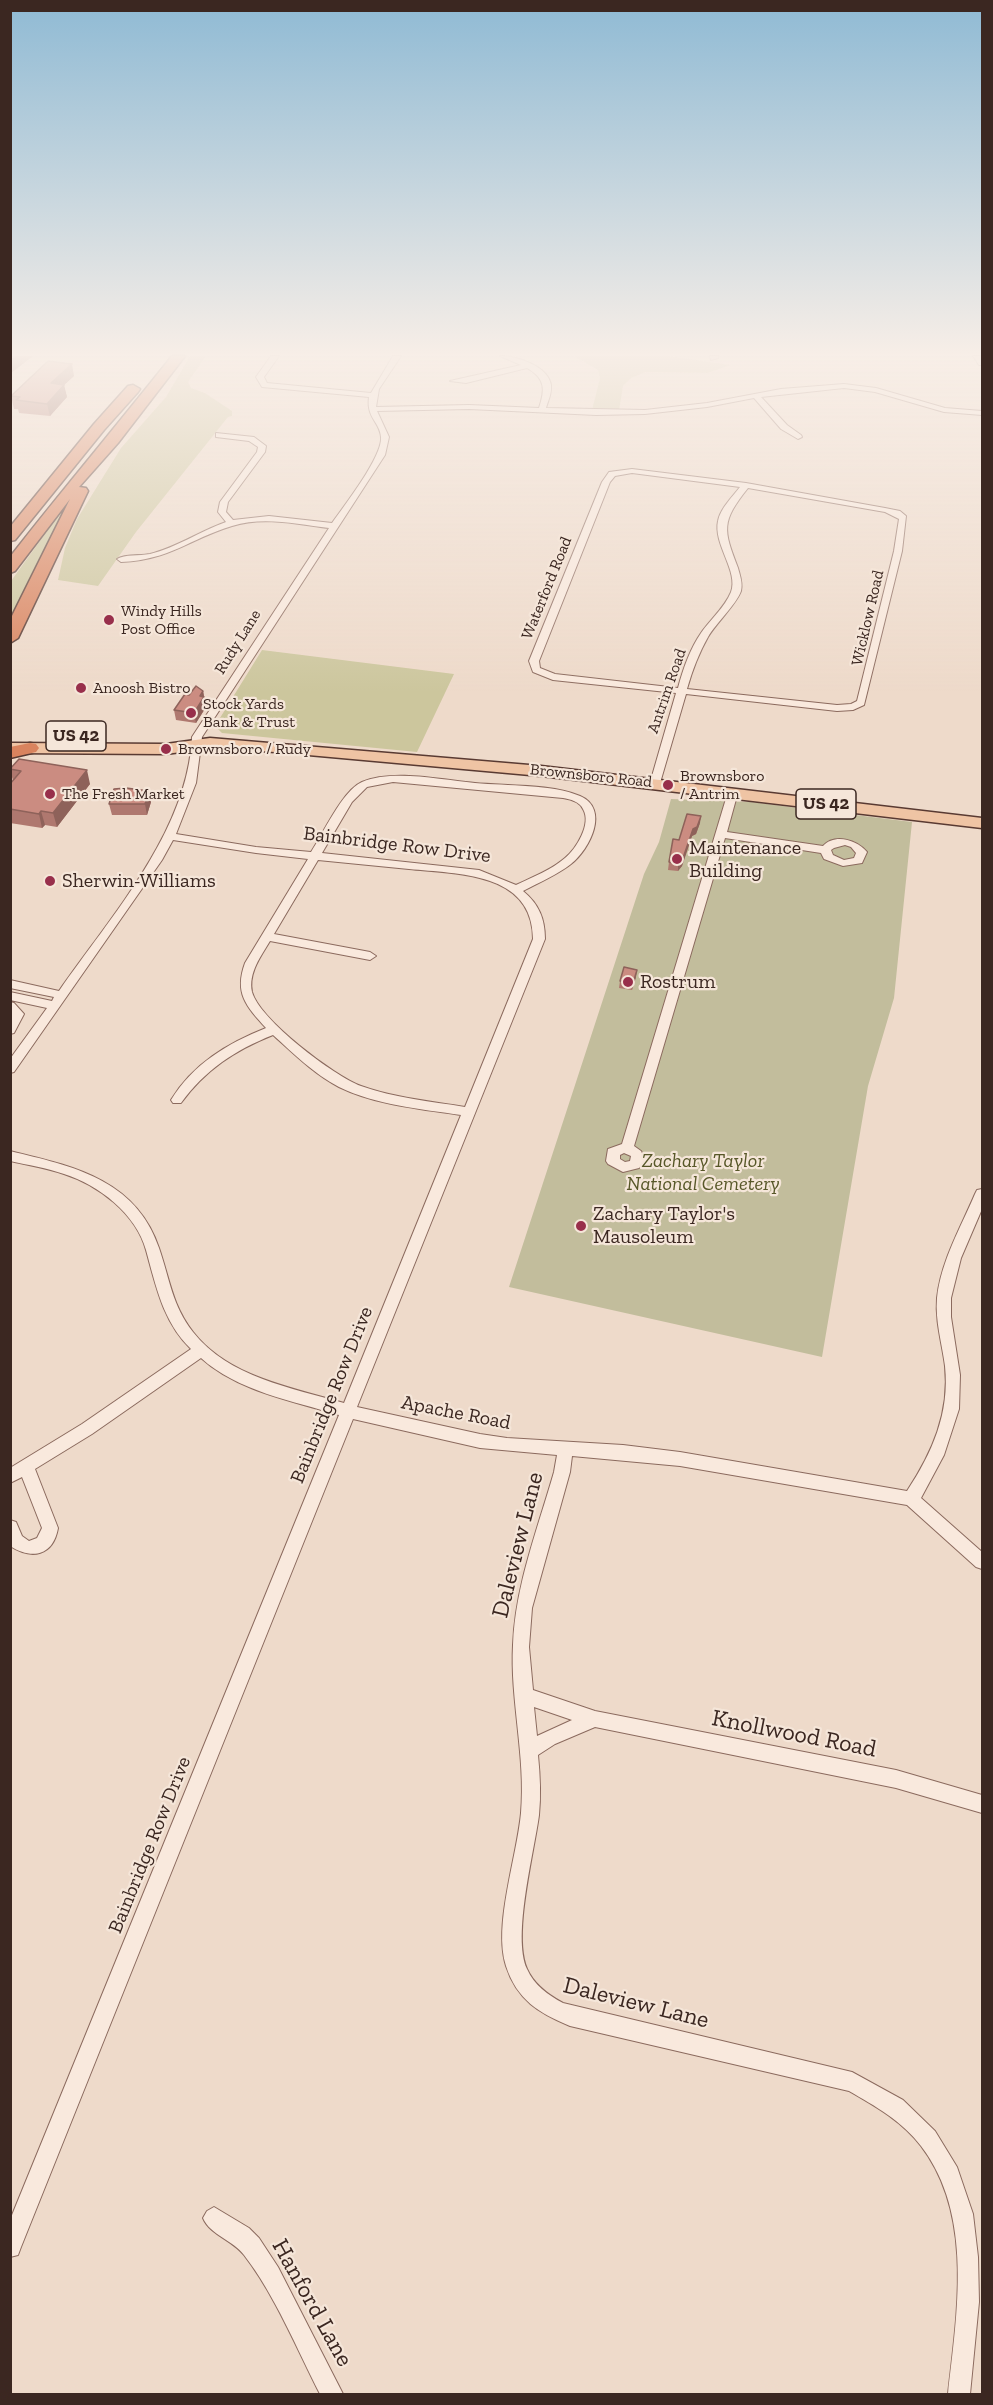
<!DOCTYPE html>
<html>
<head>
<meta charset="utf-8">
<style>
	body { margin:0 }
	#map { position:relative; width:993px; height:2405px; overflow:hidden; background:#eedaca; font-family:"Zilla Slab",serif }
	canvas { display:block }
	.frame { position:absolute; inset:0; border:12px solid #3b2721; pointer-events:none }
</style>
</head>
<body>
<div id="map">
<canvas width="993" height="2405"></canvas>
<div class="frame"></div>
</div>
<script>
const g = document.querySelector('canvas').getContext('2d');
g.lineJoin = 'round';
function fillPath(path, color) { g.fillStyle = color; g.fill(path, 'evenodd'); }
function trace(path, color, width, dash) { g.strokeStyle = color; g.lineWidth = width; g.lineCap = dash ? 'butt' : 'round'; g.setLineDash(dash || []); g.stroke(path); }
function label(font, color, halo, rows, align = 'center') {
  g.font = font + ' "Zilla Slab",serif'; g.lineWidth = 4.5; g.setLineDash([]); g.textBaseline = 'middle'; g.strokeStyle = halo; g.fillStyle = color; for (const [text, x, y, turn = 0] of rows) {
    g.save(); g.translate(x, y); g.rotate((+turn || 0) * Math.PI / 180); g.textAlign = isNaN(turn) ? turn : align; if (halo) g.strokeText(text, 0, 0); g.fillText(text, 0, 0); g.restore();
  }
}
fillPath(new Path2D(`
	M190 356H206L188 382 191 388 205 393 232 411V416L228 417 136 532 98 586 58 580 65 548 77 519 121 448 166 397Z
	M574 356H669L730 365 708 373 646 372 631 378 623 386 619 411 592 410 600 378 598 370Z
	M71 498 11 626V581Z
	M262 650 454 674 417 752 222 733 215 726Z`), '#ccc69d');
fillPath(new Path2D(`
	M671 799 750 802 912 822 894 998 868 1086 822 1357 509 1287 644 874 659 842Z`), '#c2bd9c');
const street = new Path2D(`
	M271 356H279L264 377 267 383 371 393 393 356H401L379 389 376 407 469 405 539 408C545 390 546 379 527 368L466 383 450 381 521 365 500 356C517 356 548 366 551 385 552 393 548 401 546 408L645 410 707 403 781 389 844 384 876 388 945 408 982 411V415L944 412 875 392 844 388 761 397 787 425 801 435 802 437 798 439 781 429 754 398 707 407 645 414 596 415 469 409 377 411 389 437 385 455 202 737 196 783 176 834 256 847 311 852C323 834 342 791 362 782 393 769 442 780 475 783 507 786 552 784 580 796 610 809 590 849 571 864 557 875 540 882 523 891 539 904 545 919 545 939L357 1407 480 1434 507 1438 623 1445 680 1452 907 1491C932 1453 950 1413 945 1366 942 1343 935 1321 937 1298 941 1261 961 1227 975 1194L977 1190 982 1189V1209L961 1258 951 1298V1317L960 1375 959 1409 944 1455 921 1498 982 1552V1569L976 1567 907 1505 680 1466 572 1456 570 1472 532 1608 529 1647 533 1690 595 1711 896 1770 982 1795V1813L896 1788 595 1727 555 1744 538 1755C540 1775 541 1795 539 1815 534 1853 512 1936 527 1969 534 1985 548 1995 563 2003L852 2072 903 2100 935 2131 957 2167 973 2214 978 2257 979 2302 970 2394H948C957 2314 974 2215 921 2146 902 2121 875 2106 849 2091L570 2026C539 2013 517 2000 506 1966 493 1925 517 1857 521 1813 526 1757 510 1700 513 1645 515 1586 538 1528 554 1472L557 1455 480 1448 353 1419 21 2247 18 2255 10 2257V2220L339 1415C293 1401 237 1391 201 1358L92 1434 35 1469 58 1528C53 1556 32 1560 10 1546V1520L16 1522 22 1536 29 1541 37 1538 42 1528 22 1477 10 1483V1468L82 1424 191 1349C163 1322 156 1286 146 1250 136 1214 99 1185 64 1174 47 1168 28 1165 10 1161V1151C72 1166 136 1179 159 1248 170 1280 172 1305 193 1332 228 1377 292 1388 344 1403L461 1115C421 1109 376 1105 339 1087 314 1074 293 1053 273 1035 235 1050 205 1070 181 1103H173L171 1100C193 1064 228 1043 266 1028 246 1006 234 993 245 963L308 859 256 853 173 840 162 860 14 1072 10 1073V1059L47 1008 10 1000V992L52 1001 54 997 10 988V980L59 991C111 916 188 831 192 737L329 528C297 524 263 516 232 526 189 539 170 560 121 562L117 559C125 554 139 556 150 554 176 548 200 531 226 522L218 512 220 502 257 452 258 447 249 441 216 437V433L254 437 266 446 265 452 228 502 226 512 233 520 269 516 332 523C344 506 383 456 381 437 380 422 366 418 369 397L262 387 256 377ZM393 782 563 798C570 799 580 802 583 809 592 824 576 849 565 858 551 870 533 877 516 885L479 870 322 853 352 802 367 787ZM318 860C348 863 379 866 409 869 458 874 533 872 533 939L465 1107C430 1101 394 1098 361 1086 334 1076 260 1020 252 992 248 973 261 956 270 941L370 960 376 956 370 952 274 934ZM534 1707 572 1720 537 1736Z
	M710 356H718V358L711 360Z
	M973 356H981L982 365H979Z
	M632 469 746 483 885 508 900 511 906 516 902 551 864 705 853 710 837 711 686 694 660 783 655 786 650 783 676 693 553 680 533 672 529 661 602 482 609 472ZM632 473 740 487C733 496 720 509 718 521 713 544 739 572 731 592 725 607 710 620 701 633 690 649 683 669 678 688L555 674 540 668 539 661 610 482 615 476ZM748 488 885 512 899 519 894 551 857 701 851 704 837 705 687 689C692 671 699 653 708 637 716 623 736 605 741 591 743 583 740 576 738 568 723 529 721 522 748 488Z
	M733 789 738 792 727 832 823 846C835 833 857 840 867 852L862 863 843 866 824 859 821 853 725 838 634 1146 641 1151 645 1160 639 1168 623 1172 608 1164 606 1161 608 1149 622 1144 728 792ZM845 845 851 847 856 853 854 858 844 860 833 855 831 850 834 848ZM624 1153 631 1156 630 1161 625 1162 620 1159V1155Z
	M10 1002 14 1003 24 1014 14 1033 10 1034Z
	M214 2207 249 2228 259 2238 278 2267 343 2394H320C297 2349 275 2295 244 2255 233 2240 210 2235 203 2218L207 2211Z`);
const primary = new Path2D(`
	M210 738 541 766 982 818V828L541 776 275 752 210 748 166 754 10 753 11 743 166 744Z`);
const highway = new Path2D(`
	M172 356H185L118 443 79 487 86 488 88 491 18 638 10 643V620L70 499 15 571 10 573V557C63 489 119 423 172 356Z
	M133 385 140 389 138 392 104 430 15 540 10 541V527L94 424 128 386Z
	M30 743 36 744 39 748 36 752 10 758V747Z`);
trace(street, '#8b6a5e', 2);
trace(primary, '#593a32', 3);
trace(highway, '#593a32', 3);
fillPath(street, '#f9e9dd');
fillPath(primary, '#efc4a4');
fillPath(highway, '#d9835e');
fillPath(new Path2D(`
	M74 376 64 385 67 397 50 416 19 413 18 409H14L11 396Z
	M203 691 206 707 196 723 176 720 174 710 189 695Z
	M10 769 90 784 57 827 45 825 42 828 10 823V784L13 781Z
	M151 802 147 815H112L109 804Z
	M700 823 696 834 692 836 682 866 678 871 668 870 669 862 679 840Z
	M636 977 632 990 619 988 620 981Z`), '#af786f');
fillPath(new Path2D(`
	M15 356H33L10 374V360Z
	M72 364 74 376 64 385 67 397 50 416 47 404 51 383Z
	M203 691 206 707 196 723 194 713Z
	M87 770 90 784 57 827 53 813Z
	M149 791 151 802 147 815 145 804Z
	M41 811 45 825 42 828 39 814Z
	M701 816 700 823 696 834 692 836 682 866 678 871V864L693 829Z
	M637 970 636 977 632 990 633 983Z`), '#8e625a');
const building = new Path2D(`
	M48 361 72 364 51 383 64 385 47 404 16 400 20 397 11 396Z
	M196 686 203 691 200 696 204 697 194 713 174 710 185 694 189 695Z
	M19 759 87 770 53 813 41 811 39 814 10 809V784L21 771 10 769Z
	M126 788 149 791 145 804H109L114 789Z
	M687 814 701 816 697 827 693 829 683 858 678 864 669 862 673 839 679 840Z
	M624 967 637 970 633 983 620 981Z`);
fillPath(building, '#cb8c81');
trace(building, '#8e625a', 1.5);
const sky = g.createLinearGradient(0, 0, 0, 693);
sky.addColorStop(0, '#8fbad4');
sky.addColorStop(0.51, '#f7eee7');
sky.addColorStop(1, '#f7eee700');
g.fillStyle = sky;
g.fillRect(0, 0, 993, 693);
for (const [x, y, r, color] of [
	[109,620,6,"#982f4b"],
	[81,688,6,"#982f4b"],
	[191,713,6,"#982f4b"],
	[166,749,6,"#982f4b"],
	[668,785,6,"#982f4b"],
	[50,794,6,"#982f4b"],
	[677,859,6,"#982f4b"],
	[50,881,6,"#982f4b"],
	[628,982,6,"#982f4b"],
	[581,1226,6,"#982f4b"]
]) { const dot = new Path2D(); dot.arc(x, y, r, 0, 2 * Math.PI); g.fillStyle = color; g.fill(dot); trace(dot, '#f5e6d9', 2); }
label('16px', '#3b2721', '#f5e6d9', [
	["Waterford Road",547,588,-68],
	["Wicklow Road",868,618,-77],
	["Rudy Lane",238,642,-58],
	["Antrim Road",667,691,-71],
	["Brownsboro Road",591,776,6]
]);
label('16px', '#3b2721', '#f5e6d9', [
	["Windy Hills",121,611],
	["Post Office",121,629],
	["Anoosh Bistro",93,688],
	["Stock Yards",203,704],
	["Bank & Trust",203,722],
	["Brownsboro / Rudy",178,749],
	["Brownsboro",680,776],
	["/ Antrim",680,794],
	["The Fresh Market",62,794]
], 'left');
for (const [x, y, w] of [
	[76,736,60],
	[826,804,60]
]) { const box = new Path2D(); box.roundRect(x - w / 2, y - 15, w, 30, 4.5); g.fillStyle = '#f5e6d9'; g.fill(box); trace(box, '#3b2721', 1.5); }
label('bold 18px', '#3b2721', null, [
	["US 42",76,736],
	["US 42",826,804]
]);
label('20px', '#3b2721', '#f5e6d9', [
	["Bainbridge Row Drive",397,845,7],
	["Bainbridge Row Drive",332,1395,-68],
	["Apache Road",456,1413,11],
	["Bainbridge Row Drive",150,1845,-68]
]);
label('20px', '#3b2721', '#f5e6d9', [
	["Maintenance",689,848],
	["Building",689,871],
	["Sherwin-Williams",62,881],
	["Rostrum",640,982],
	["Zachary Taylor's",593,1214],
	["Mausoleum",593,1237]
], 'left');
label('italic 20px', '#575728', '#f5e6d9', [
	["Zachary Taylor",703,1161],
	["National Cemetery",703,1184]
]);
label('24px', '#3b2721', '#f5e6d9', [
	["Daleview Lane",518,1545,-76],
	["Knollwood Road",794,1734,11],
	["Daleview Lane",636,2003,14],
	["Hanford Lane",312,2303,61]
]);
</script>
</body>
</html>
